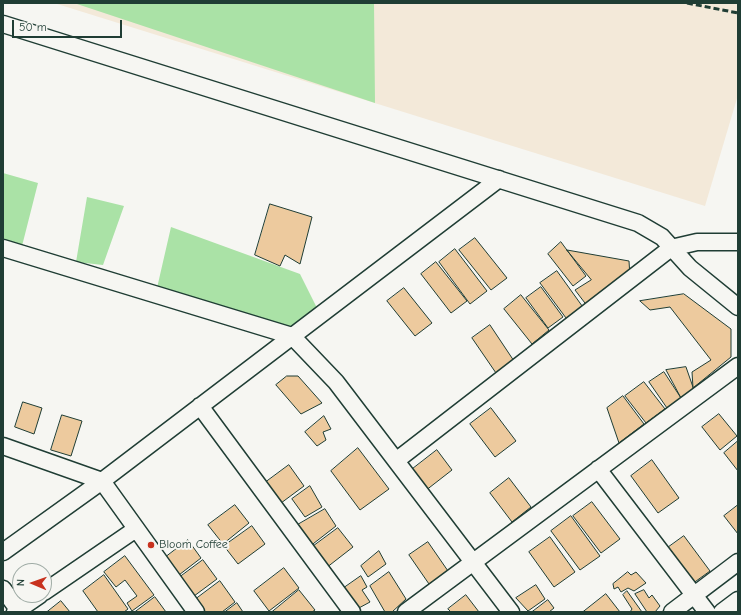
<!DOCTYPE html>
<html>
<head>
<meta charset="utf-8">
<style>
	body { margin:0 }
	#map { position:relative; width:741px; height:615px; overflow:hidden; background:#f6f6f2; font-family:"Comic Neue",sans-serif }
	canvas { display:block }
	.frame { position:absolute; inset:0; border:4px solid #1f3d34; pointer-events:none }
	.north { position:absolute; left:12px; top:563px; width:40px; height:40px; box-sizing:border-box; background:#f6f6f2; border:1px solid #a0aca6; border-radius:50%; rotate:272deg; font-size:11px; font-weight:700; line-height:16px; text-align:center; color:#1f3d34 }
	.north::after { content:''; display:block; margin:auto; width:14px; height:18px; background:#c8321e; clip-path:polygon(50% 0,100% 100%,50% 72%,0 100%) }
	.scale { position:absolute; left:12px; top:20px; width:110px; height:18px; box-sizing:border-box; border:2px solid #1f3d34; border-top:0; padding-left:5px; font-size:12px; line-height:14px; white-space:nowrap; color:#1f3d34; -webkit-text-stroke:3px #f6f6f2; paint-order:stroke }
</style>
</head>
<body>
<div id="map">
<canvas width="741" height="615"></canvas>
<div class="frame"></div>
<div class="north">N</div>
<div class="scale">50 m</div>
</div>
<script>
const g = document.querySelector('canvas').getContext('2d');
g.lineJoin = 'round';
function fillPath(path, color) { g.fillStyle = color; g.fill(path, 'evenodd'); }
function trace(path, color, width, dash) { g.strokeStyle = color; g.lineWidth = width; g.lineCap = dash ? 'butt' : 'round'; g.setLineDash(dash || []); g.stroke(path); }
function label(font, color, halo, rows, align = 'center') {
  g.font = font + ' "Comic Neue",sans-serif'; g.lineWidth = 4; g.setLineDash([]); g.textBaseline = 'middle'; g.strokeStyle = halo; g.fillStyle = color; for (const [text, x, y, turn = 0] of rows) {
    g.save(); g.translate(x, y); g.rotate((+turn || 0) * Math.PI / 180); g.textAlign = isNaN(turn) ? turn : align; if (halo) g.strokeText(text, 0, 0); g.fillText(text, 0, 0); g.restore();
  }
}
fillPath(new Path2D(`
	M54 3H738V95L705 206Z`), '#f3e9d9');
fillPath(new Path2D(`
	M74 3H374L375 103Z
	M3 173 38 183 22 246 3 240Z
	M87 197 124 206 103 265 76 262Z
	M171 227 300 274 317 308 289 328 157 288Z`), '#aae2a6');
const building = new Path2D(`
	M270 204 312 217 300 264 285 255 280 266 255 255Z
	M475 238 507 278 491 290 459 250Z
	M561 242 586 276 573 286 548 254Z
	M455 249 487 291 470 304 439 262Z
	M567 250 629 261 630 277 588 307 575 290 591 280Z
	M436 262 467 301 451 313 421 274Z
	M557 271 585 310 569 322 540 283Z
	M541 287 563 317 548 328 526 298Z
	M404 288 432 323 415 336 387 301Z
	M684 294 731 329V357L693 388 692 372 711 360 670 307 650 310 640 301Z
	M521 295 549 330 532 344 504 309Z
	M490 325 514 361 496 373 472 338Z
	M686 367 694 390 681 398 666 370Z
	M664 372 681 398 667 408 649 382Z
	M287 376H298L322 403 301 414 276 385Z
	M644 382 665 409 646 423 625 396Z
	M623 396 644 424 619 443 607 408Z
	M23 402 42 408 34 434 15 427Z
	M491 408 516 441 495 457 470 424Z
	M719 414 737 436 720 450 702 427Z
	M62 415 82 421 71 456 51 450Z
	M324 416 331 429 323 432 326 440 317 446 305 432Z
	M738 441V471L724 453Z
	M358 448 389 489 360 510 331 471Z
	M437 450 452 470 425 491 410 471Z
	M652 460 679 498 658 513 631 476Z
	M289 465 304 486 277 506 262 485Z
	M509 478 531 507 512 522 490 493Z
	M310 486 322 507 305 517 292 499Z
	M592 502 620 539 601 553 573 516Z
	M235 505 249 523 223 544 208 525Z
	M738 505V534L724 516Z
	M325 509 336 526 309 547 294 527Z
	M571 516 600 556 580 570 551 531Z
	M252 526 265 544 238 564 224 546Z
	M338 528 353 547 326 568 311 548Z
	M684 536 710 571 692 584 666 549Z
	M550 537 575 572 554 587 529 552Z
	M188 540 201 558 175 578 162 560Z
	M428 542 448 571 429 584 409 555Z
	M379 551 386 564 368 577 361 566Z
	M125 556 154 595 132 611 127 603 137 596 125 580 116 587 104 572Z
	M203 560 217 579 190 599 176 580Z
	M284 568 299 588 269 611 254 591Z
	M389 572 406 599 392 612H385L370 586Z
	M628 572 631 575 636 572 646 583 634 591 628 588 621 592 618 587 614 589 613 584Z
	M104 575 128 609 124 612H98L83 591Z
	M361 576 367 587 362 590 370 602 357 609 341 590Z
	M220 581 235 602 222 612H200L192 602Z
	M536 585 545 599 528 611 516 598Z
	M299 590 315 610 312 612H272Z
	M644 590 649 598 652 595 660 606 655 612H647L635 594Z
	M627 591 642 612H630L632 609 623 595Z
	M606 594 620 612H583Z
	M466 595 479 612H451L448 609Z
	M155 597 166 612H135Z
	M548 600 554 608 549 612H532Z
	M61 601 70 612H47Z
	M237 603 243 612H225Z`);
fillPath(building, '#edca9e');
trace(building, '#1f3d34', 1);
const minor = new Path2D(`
	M3 24 638 223 662 237 690 268 738 307
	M3 248 292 336 336 382 511 612
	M200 406 352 612
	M3 446 102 481 196 612
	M397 460 671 248 697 242H738
	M598 469 707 612
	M3 552 102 481 499 179
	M3 589 20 612
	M44 592 136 529
	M15 612 40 595
	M406 612 738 366
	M672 612 738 562
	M722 612 738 600`);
trace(minor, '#1f3d34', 19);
trace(minor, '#f6f6f2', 16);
trace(new Path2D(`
	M687 3 738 13`), '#1f3d34', 3, [6, 3]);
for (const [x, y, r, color] of [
	[151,545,4,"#c8321e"]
]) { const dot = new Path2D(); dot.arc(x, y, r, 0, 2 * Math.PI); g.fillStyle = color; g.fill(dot); trace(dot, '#f6f6f2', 1.5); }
label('12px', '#1f3d34', '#f6f6f2', [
	["Bloom Coffee",159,545]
], 'left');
</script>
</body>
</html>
